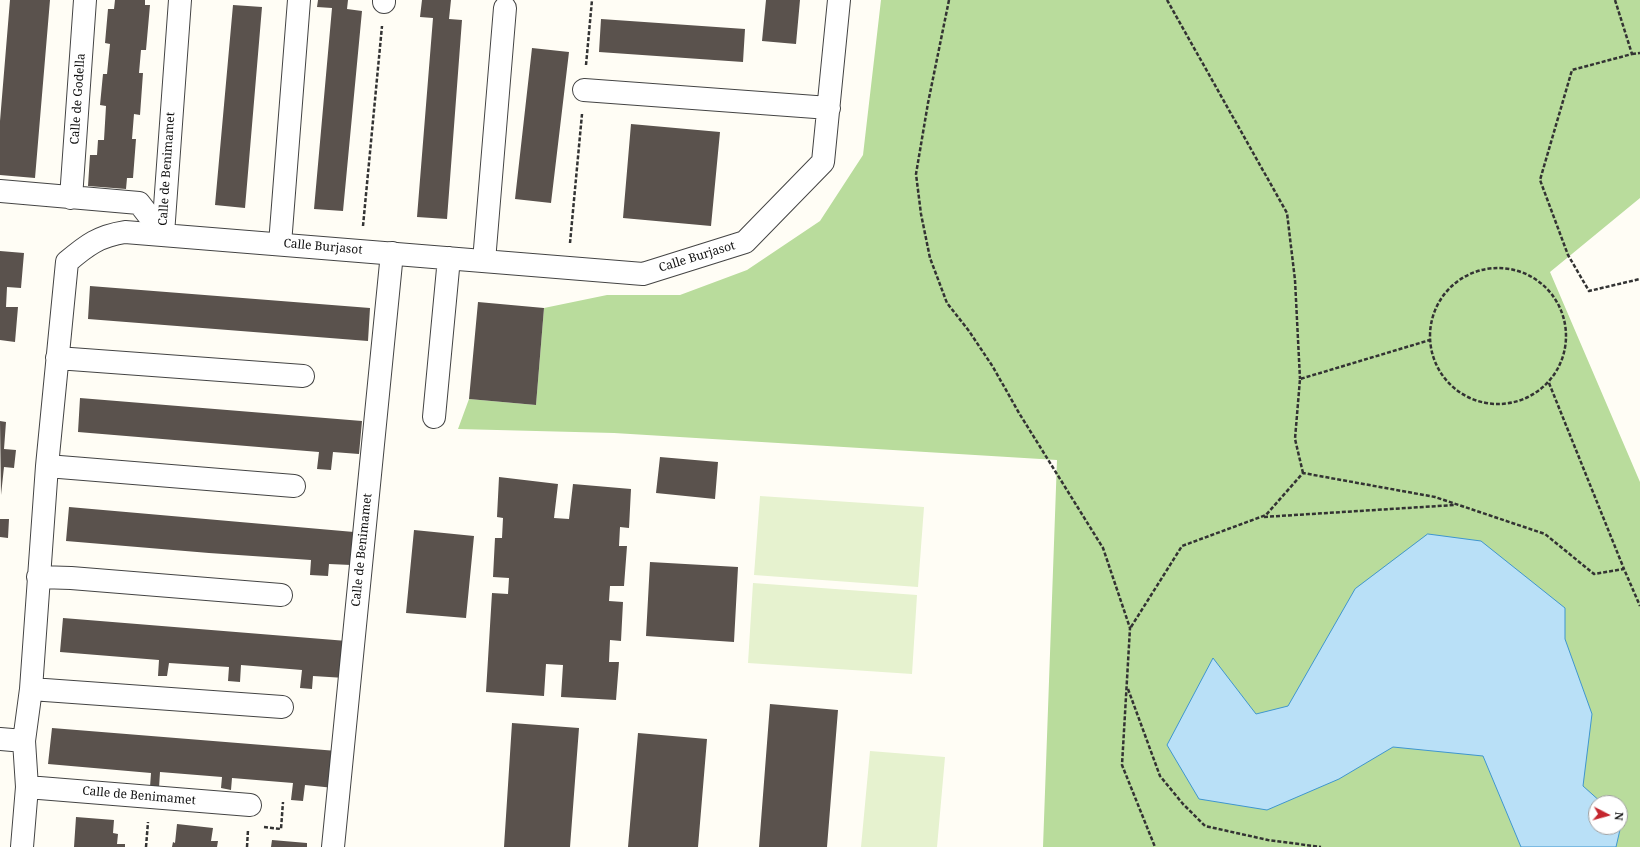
<!DOCTYPE html>
<html>
<head>
<meta charset="utf-8">
<style>
	body { margin:0 }
	#map { position:relative; width:1640px; height:847px; overflow:hidden; background:#fffdf5; font-family:"Noto Serif",serif }
	canvas { display:block }
	.north { position:absolute; left:1588px; top:795px; width:40px; height:40px; box-sizing:border-box; background:#fff; border:1px solid #a0a0a0; border-radius:50%; rotate:96deg; font-size:11px; font-weight:700; line-height:16px; text-align:center; color:#111 }
	.north::after { content:''; display:block; margin:auto; width:14px; height:18px; background:#c4262e; clip-path:polygon(50% 0,100% 100%,50% 72%,0 100%) }
</style>
</head>
<body>
<div id="map">
<canvas width="1640" height="847"></canvas>
<div class="north">N</div>
</div>
<script>
const g = document.querySelector('canvas').getContext('2d');
g.lineJoin = 'round';
function fillPath(path, color) { g.fillStyle = color; g.fill(path, 'evenodd'); }
function trace(path, color, width, dash) { g.strokeStyle = color; g.lineWidth = width; g.lineCap = dash ? 'butt' : 'round'; g.setLineDash(dash || []); g.stroke(path); }
function label(font, color, halo, rows, align = 'center') {
  g.font = font + ' "Noto Serif",serif'; g.lineWidth = 4; g.setLineDash([]); g.textBaseline = 'middle'; g.strokeStyle = halo; g.fillStyle = color; for (const [text, x, y, turn = 0] of rows) {
    g.save(); g.translate(x, y); g.rotate((+turn || 0) * Math.PI / 180); g.textAlign = isNaN(turn) ? turn : align; if (halo) g.strokeText(text, 0, 0); g.fillText(text, 0, 0); g.restore();
  }
}
fillPath(new Path2D(`
	M881 0H1640V198L1550 272 1640 482V847H1043L1057 460 614 433 458 429 469 399 536 405 544 308 607 295H680L747 270 820 221 863 155ZM1596 803H1620V827H1596Z`), '#b9dc9c');
fillPath(new Path2D(`
	M760 496 924 507 918 587 754 575Z
	M753 583 917 595 912 674 748 663Z
	M870 751 945 757 937 847H861Z`), '#e6f2cf');
const water = new Path2D(`
	M1428 534 1481 541 1565 608V639L1592 714 1583 786 1602 803H1596V827H1620V819L1622 821 1616 847H1521L1483 756 1393 747 1339 779 1267 810 1199 799 1167 745 1213 658 1256 714 1288 706 1355 589Z`);
fillPath(water, '#b9e0f7');
trace(water, '#3f96cf', 1);
fillPath(new Path2D(`
	M10 0H50L35 178 0 175V121Z
	M115 0H145V5H150L146 50H141L139 73H143L140 115 134 114 132 139H136L133 178H127L126 189 88 186 90 155H97L98 140H104L106 106 100 105 103 74H107L110 44 105 43 108 9H114Z
	M318 0H348L347 9 362 11 343 211 314 209 332 8 317 7Z
	M422 0H451L449 19 462 20 447 219 417 217 433 18 420 17Z
	M766 0H800L796 44 762 41Z
	M233 5 262 7 245 208 215 205Z
	M601 19 745 29 743 62 599 52Z
	M532 48 569 52 551 203 515 199Z
	M631 124 720 132 711 226 623 218Z
	M0 251 24 253 21 288 7 287 6 307H18L15 342 0 340Z
	M90 286 370 308 368 341 88 319Z
	M478 302 544 308 536 405 469 399Z
	M80 398 362 421 359 454 333 452 331 470 317 469 319 452 78 432Z
	M0 421 6 422 4 449 16 450 14 468 4 467 1 495Z
	M660 457 718 462 715 499 656 493Z
	M499 477 558 484 554 518 569 519 573 484 631 489 629 528 620 527 619 546H627L624 586H610L609 601 623 602 621 641 610 640 609 662H619L616 700 561 697 563 665 546 664 544 696 486 692 492 593 508 594 509 578 493 577 495 538H502L503 518 497 517Z
	M69 507 354 532 351 565 329 564 328 576 310 575 311 560 209 553 66 541Z
	M0 519H9L8 538 0 537Z
	M414 530 474 536 466 618 406 613Z
	M650 562 738 567 734 642 646 636Z
	M63 618 347 641 345 678 313 676 312 689 300 688 302 670 241 665 240 682 228 681 229 667 169 663 167 676H158L159 660 60 652Z
	M770 704 838 710 827 847H759Z
	M512 723 579 728 570 847H504Z
	M52 728 337 751 334 788 305 785 303 801 291 800 293 783 232 778 231 790 221 788 222 777 160 772 159 788 150 787 151 773 48 764Z
	M638 733 707 739 698 847H628Z
	M76 817 114 820 113 833 118 834 117 844H125V847H74Z
	M177 824 213 828 211 841H218L217 847H172L173 842 175 843Z
	M272 840 307 843V847H271Z`), '#5a524d');
const pedestrian = new Path2D(`
	M0 191 139 203 163 234
	M71 198 85 0
	M280 244 299 0
	M333 847 392 253`);
const minor = new Path2D(`
	M384 2V0
	M584 90 829 108
	M163 234 180 0
	M484 261 505 8
	M57 358 303 376
	M434 417 449 258
	M47 466 294 486
	M38 577 71 578 281 595
	M31 689 282 707
	M0 739 24 741
	M27 787 250 805
	M22 847 27 787 24 741 31 689 47 466 67 262C87 245 99 236 125 232L643 274 745 242 823 162 839 0`);
trace(pedestrian, '#444', 24);
trace(minor, '#444', 24);
trace(new Path2D(`
	M949 0 928 103 916 174 921 214 930 258 947 303 969 331 993 367 1019 413 1103 548 1130 628 1122 765 1155 847
	M1167 0 1287 213 1295 280 1300 379
	M1615 0 1632 54 1572 70 1540 180 1568 255 1589 291 1640 279
	M1632 54 1640 53
	M586 65 592 0
	M363 226 382 26
	M570 243 582 114
	M1430 336a68 68 0 1 1 136 0a68 68 0 1 1-136 0Z
	M1549 383 1624 569
	M1303 473 1295 439 1300 379 1430 340
	M1264 517 1454 505
	M1131 627 1182 546 1266 515 1303 473 1435 497 1545 534 1594 574 1624 569 1640 606
	M1128 689 1160 776 1183 804 1205 826 1268 840 1321 847
	M264 827 281 829 283 802
	M146 847 148 822
	M247 847 248 830`), '#333', 2.5, [4, 2]);
trace(pedestrian, '#fff', 22);
trace(minor, '#fff', 22);
label('12px', '#111', '#fff', [
	["Calle de Godella",78,99,-86],
	["Calle de Benimamet",167,169,-86],
	["Calle Burjasot",323,247,5],
	["Calle Burjasot",697,257,-17],
	["Calle de Benimamet",362,550,-84],
	["Calle de Benimamet",139,796,5]
]);
</script>
</body>
</html>
